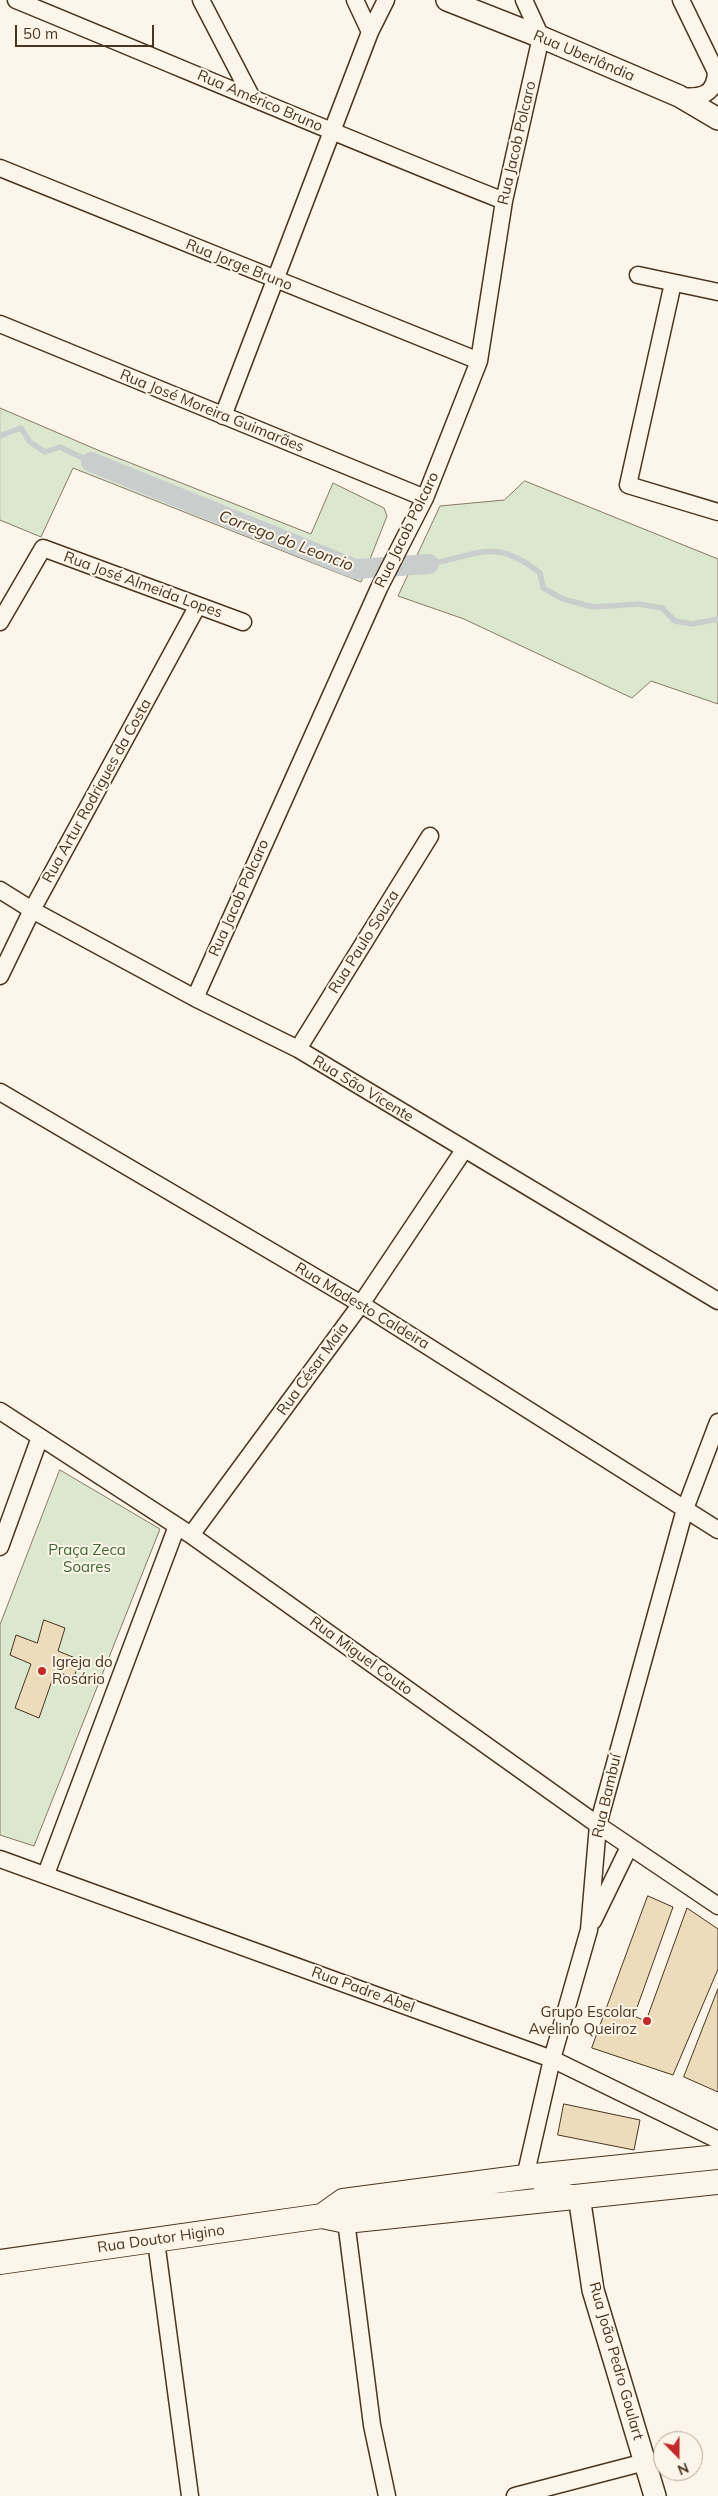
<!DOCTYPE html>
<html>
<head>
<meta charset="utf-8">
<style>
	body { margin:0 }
	#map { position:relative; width:718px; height:2496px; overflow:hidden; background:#fbf6e9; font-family:Mulish,sans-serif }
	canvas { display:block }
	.north { position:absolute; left:653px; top:2431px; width:50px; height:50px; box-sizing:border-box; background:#fbf6e9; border:1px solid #b4a999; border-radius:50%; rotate:158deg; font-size:14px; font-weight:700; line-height:20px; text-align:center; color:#4a3520 }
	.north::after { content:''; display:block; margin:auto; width:18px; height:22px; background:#c62828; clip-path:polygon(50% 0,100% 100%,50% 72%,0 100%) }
	.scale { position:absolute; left:15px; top:25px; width:139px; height:22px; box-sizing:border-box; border:2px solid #4a3520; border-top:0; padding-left:6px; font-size:15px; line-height:18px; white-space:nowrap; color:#4a3520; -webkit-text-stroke:4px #fbf6e9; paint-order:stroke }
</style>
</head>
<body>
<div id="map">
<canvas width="718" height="2496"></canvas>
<div class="north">N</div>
<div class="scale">50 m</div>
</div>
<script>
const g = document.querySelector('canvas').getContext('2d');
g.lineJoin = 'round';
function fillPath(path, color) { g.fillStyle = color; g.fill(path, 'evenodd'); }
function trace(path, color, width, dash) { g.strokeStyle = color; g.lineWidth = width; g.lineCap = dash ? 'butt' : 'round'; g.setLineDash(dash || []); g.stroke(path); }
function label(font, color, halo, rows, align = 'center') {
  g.font = font + ' Mulish,sans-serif'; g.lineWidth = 4; g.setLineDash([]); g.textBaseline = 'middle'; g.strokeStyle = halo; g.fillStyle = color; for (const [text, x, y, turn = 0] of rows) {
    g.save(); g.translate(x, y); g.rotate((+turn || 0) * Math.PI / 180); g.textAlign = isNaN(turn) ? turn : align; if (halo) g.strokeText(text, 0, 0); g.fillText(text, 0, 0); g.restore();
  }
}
const green = new Path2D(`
	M0 408 100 451 311 534 333 483 384 508 387 516 361 582 73 468 41 537 0 520Z
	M525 481 718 559V704L651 681 632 698 464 619 398 596 440 506 504 500Z
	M60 1470 160 1529 34 1846 0 1835V1625Z`);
fillPath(green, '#dce7d0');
trace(green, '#887966', 1);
trace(new Path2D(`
	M0 436 21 428 30 442 45 452 60 447 91 462
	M429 564C480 555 494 537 540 573L543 588 563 599 593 607 639 604 662 608 675 621 692 624 718 619`), '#c9cecd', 5.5);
trace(new Path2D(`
	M91 462 355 569 429 564`), '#c9cecd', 20);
const building = new Path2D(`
	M44 1620 65 1628 58 1651 80 1660 74 1677 55 1672 39 1718 15 1708 31 1664 10 1655 16 1635 37 1643Z
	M648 1896 673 1907 634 2016 646 2021 687 1908 718 1929V1969L673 2075 592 2048Z
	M718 1989V2092L684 2077Z
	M564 2104 640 2120 634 2150 558 2135Z`);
fillPath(building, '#ecdcbc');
trace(building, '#4a3520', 1);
const minor = new Path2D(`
	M16 0C179 67 340 136 504 201
	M201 0 251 96
	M355 0 370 32
	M681 0 718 76
	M679 96C700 98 715 96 716 72
	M0 168 479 361
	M638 275 718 292
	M673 283 628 485 718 512
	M0 324 425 498
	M223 416 370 32 386 0
	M0 622 43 548 243 622
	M0 890 32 910 195 998 298 1049 718 1301
	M0 976 32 910 197 607
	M195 998 379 588 425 498 479 361 504 201 541 37 524 0
	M298 1049 430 836
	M0 1092 361 1304 718 1530
	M0 1411 191 1535 598 1825 718 1906
	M191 1535 361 1304 464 1150
	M0 1547 40 1437
	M0 1859 552 2059 718 2140
	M46 1874 177 1526
	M593 1921 629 1847
	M576 2195 525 2177 552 2059 589 1930 598 1825 685 1509 718 1422
	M345 2213 372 2425 387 2496
	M156 2241 190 2496
	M515 2496 645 2462`);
const tertiary = new Path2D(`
	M447 0 541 37 679 96 718 119
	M579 2196 593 2290 655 2496`);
const secondary = new Path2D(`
	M322 2216 343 2201 525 2177 718 2157
	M0 2262 322 2216 346 2221 718 2182`);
trace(minor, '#4a3520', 19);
trace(tertiary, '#4a3520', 24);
trace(secondary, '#4a3520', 26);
trace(minor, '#fbf6e9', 16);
trace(tertiary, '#fbf6e9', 21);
trace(secondary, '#fbf6e9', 24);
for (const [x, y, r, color] of [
	[42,1671,5,"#c62828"],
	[647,2021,5,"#c62828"]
]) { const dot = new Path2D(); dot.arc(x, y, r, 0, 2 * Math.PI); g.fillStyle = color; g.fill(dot); trace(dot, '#fbf6e9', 2); }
label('15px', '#4a3520', '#fbf6e9', [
	["Rua Uberlândia",584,56,23],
	["Rua Américo Bruno",260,101,23],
	["Rua Jacob Polcaro",517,143,-77],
	["Rua Jorge Bruno",239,265,22],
	["Rua José Moreira Guimarães",212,411,22],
	["Rua Jacob Polcaro",407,530,-64],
	["Rua José Almeida Lopes",143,585,20],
	["Rua Artur Rodrigues da Costa",97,791,-61],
	["Rua Jacob Polcaro",239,898,-66],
	["Rua Paulo Souza",364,942,-58],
	["Rua São Vicente",363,1089,31],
	["Rua Modesto Caldeira",362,1306,31],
	["Rua César Maia",313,1369,-54],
	["Rua Miguel Couto",361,1656,36],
	["Rua Bambuí",607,1796,-77],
	["Rua Padre Abel",363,1990,20],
	["Rua Doutor Higino",161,2239,-8],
	["Rua João Pedro Goulart",616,2361,74]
]);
label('15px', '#436837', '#fbf6e9', [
	["Praça Zeca",87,1550],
	["Soares",87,1567]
]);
label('15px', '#4a3520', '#fbf6e9', [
	["Igreja do",52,1662],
	["Rosário",52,1679],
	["Grupo Escolar",637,2012,"right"],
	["Avelino Queiroz",637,2029,"right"]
], 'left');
label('italic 16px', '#4a3520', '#fbf6e9', [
	["Corrego do Leoncio",286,541,21]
]);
</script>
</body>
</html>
